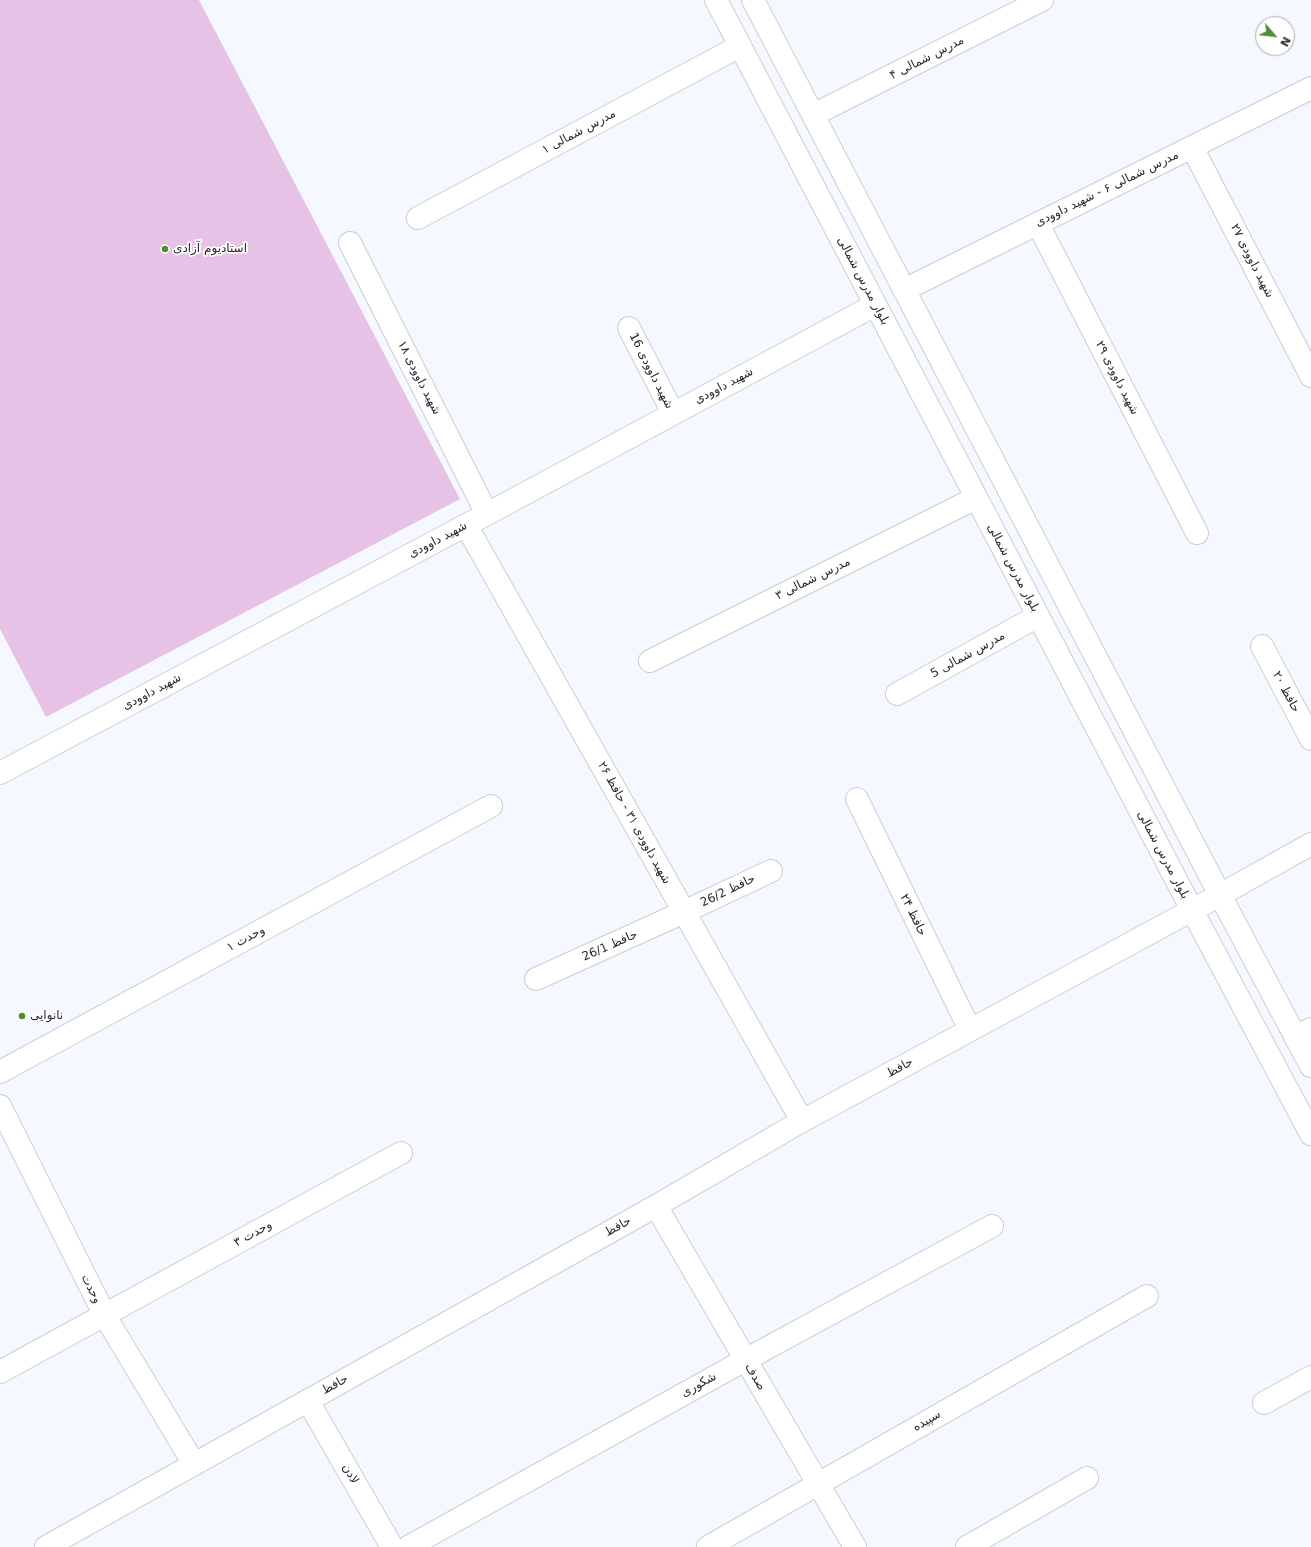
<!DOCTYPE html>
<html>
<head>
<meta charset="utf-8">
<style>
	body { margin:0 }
	#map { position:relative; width:1311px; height:1547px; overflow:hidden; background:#f6f8ff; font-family:"DejaVu Sans",sans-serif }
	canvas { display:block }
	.north { position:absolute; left:1255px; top:16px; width:40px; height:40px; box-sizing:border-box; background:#fff; border:1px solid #a9aaab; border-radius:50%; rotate:118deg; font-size:11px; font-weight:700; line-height:16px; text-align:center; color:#292a2c }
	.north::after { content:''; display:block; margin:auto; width:14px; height:18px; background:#4f8e2f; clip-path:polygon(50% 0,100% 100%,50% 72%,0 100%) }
</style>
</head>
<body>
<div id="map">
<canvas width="1311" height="1547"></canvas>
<div class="north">N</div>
</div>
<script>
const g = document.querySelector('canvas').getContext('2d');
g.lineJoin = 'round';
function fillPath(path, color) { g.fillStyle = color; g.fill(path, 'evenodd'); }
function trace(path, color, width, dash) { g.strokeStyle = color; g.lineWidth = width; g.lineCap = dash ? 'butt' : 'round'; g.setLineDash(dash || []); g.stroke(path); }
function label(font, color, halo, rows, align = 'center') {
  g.font = font + ' "DejaVu Sans",Vazirmatn,sans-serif'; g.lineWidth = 3.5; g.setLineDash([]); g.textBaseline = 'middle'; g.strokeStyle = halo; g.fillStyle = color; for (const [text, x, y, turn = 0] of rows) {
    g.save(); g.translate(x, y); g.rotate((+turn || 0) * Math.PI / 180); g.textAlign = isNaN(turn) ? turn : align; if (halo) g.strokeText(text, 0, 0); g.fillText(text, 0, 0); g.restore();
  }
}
fillPath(new Path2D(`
	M0 0H199L460 499 46 717 0 629Z`), '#e5c2e6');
const minor = new Path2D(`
	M813 115 1042 0
	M1192 147 1311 376
	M418 218 740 46
	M1038 224 1197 533
	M350 243 487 514
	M904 290 1311 88
	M629 328 673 413
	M466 525 802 1121
	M1262 646 1311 739
	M650 661 976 498
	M897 694 1038 616
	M0 773 487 514 875 305
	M857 799 970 1030
	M536 979 684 912 771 871
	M1295 1037 1311 1029
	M0 1072 491 806
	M0 1106 105 1316 194 1464
	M656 1206 855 1547
	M0 1372 401 1153
	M308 1401 392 1547
	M1264 1403 1311 1377
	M46 1547 656 1206 802 1121 1220 895 1311 844
	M408 1547 745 1360 992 1226
	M708 1547 1147 1296
	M967 1547 1087 1478`);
const major = new Path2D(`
	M716 0 1192 910 1311 1134
	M753 0 1220 895 1311 1066`);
trace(minor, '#cbcdd3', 24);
trace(major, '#cbcdd3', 24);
trace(minor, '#fff', 22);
trace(major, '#fff', 22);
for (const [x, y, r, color] of [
	[165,249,4,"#4f8e2f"],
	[22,1016,4,"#4f8e2f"]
]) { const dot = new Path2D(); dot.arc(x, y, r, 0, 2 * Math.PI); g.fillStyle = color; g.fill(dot); trace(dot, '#fff', 1.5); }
label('12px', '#292a2c', '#fff', [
	["مدرس شمالی ۴",927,58,-27],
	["مدرس شمالی ۱",579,132,-28],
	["مدرس شمالی ۶ - شهید داوودی",1107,189,-26],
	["شهید داوودی ۲۷",1252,261,63],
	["بلوار مدرس شمالی",863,281,62],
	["شهید داوودی 16",651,371,63],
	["شهید داوودی ۱۸",419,378,63],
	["شهید داوودی ۲۹",1117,378,63],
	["شهید داوودی",724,386,-28],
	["شهید داوودی",438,540,-28],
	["بلوار مدرس شمالی",1013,568,62],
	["مدرس شمالی ۳",813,579,-26],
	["مدرس شمالی 5",968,655,-29],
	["شهید داوودی",152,692,-28],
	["حافظ ۲۰",1286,692,62],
	["شهید داوودی ۳۱ - حافظ ۲۶",634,823,61],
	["بلوار مدرس شمالی",1163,855,62],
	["حافظ 26/2",728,891,-26],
	["حافظ ۲۴",913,915,64],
	["وحدت ۱",246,939,-28],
	["حافظ 26/1",610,946,-24],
	["حافظ",900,1068,-28],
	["حافظ",618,1227,-29],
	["وحدت ۳",253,1234,-29],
	["وحدت",91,1289,63],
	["صدف",755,1377,60],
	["حافظ",335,1385,-29],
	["شکوری",699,1385,-29],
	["سپیده",927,1421,-30],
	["لادن",350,1474,60]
]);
label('12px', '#292a2c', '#fff', [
	["استادیوم آزادی",173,249],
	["نانوایی",30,1016]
], 'left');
</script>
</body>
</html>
